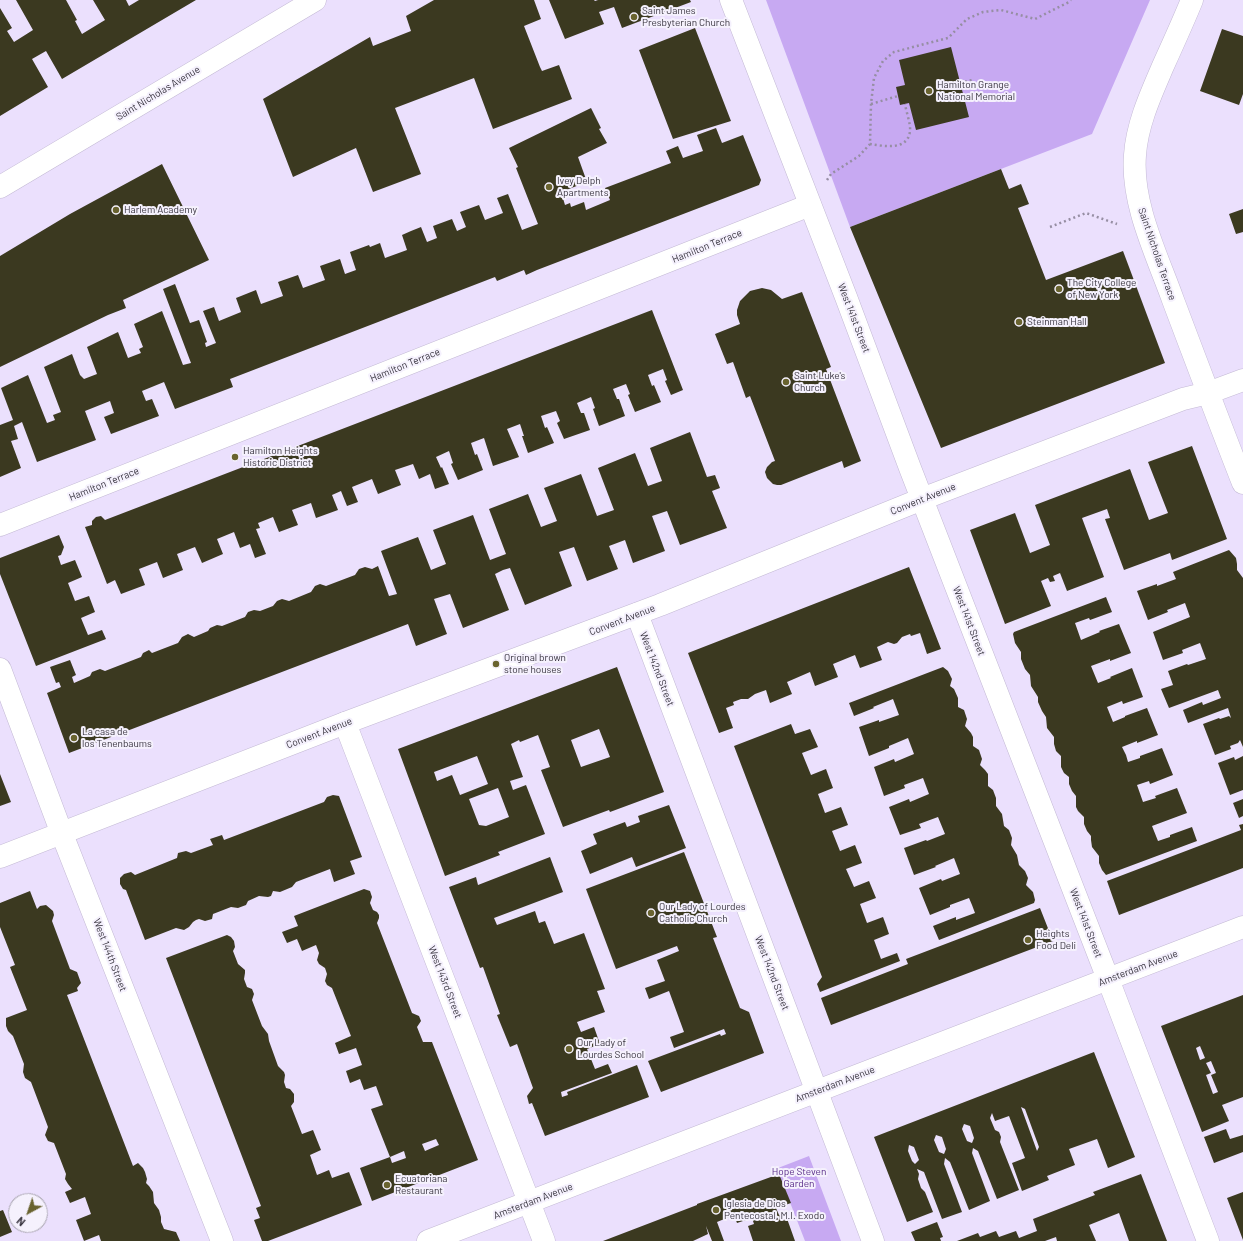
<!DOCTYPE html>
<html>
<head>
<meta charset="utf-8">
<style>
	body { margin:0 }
	#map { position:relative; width:1243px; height:1241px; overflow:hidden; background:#ebe0fd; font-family:Barlow,sans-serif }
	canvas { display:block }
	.north { position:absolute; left:8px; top:1193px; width:40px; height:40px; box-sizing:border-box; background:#f5f1fd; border:1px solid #a9a5b1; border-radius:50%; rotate:220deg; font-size:11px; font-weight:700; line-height:16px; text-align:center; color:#38343f }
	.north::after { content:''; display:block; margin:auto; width:14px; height:18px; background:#69632f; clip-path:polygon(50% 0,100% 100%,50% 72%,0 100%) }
</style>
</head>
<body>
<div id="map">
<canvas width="1243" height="1241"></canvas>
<div class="north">N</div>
</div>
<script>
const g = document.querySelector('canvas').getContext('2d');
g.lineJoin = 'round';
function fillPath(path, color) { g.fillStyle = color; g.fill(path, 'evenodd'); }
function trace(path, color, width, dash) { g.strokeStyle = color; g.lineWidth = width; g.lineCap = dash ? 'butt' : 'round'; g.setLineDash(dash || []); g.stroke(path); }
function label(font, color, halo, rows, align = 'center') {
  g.font = font + ' Barlow,sans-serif'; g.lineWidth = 4; g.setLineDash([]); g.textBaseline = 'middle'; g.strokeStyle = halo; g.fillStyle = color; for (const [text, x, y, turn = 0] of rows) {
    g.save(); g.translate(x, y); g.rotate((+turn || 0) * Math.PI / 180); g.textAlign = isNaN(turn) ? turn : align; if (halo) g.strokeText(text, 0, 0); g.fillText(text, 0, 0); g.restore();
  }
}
fillPath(new Path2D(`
	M766 0H1150L1092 134 850 227Z
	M809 1156 841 1241H805L779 1174 778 1168Z`), '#c7a9f2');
fillPath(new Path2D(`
	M16 0H66L77 20 75 21 82 34 105 20 93 0H126L129 6 139 0H196L62 79 46 51 32 59 48 87 0 116V8L12 28 7 31 14 42 33 30Z
	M434 0H534L541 19 524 26 540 67 542 71 559 65 572 99 493 129 474 78 395 108 421 174 373 192 356 148 293 177 263 99 370 37 373 46 411 31 406 16Z
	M549 0H594L595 1 598 0H690L691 2 622 28 614 7 599 12 604 24 565 39Z
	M695 28 731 121 673 139 639 50Z
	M1222 29 1243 36V94L1239 105 1200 91Z
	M951 47 969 117 916 130 909 103 900 105 896 87 905 85 899 60Z
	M591 108 601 128 599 129 607 143 578 157 587 182 561 192 565 205 570 203 571 207 584 202 586 210 610 200 605 188 671 163 666 151 678 146 683 158 703 151 697 135 716 128 722 143 743 135 761 180 759 185 537 270 526 275 524 270 497 281 495 277 230 379 233 387 175 409 164 382 142 391 146 401 152 399 159 416 111 434 104 417 114 413 110 401 85 411 96 440 37 462 22 422 14 426 18 439 11 441 21 468 0 477V425L13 420 1 388 28 375 47 423 55 420 53 415 61 412 44 367 72 354 80 375 84 379 97 374 87 347 118 332 128 358 141 353 139 349 143 347 134 324 162 311 183 365 191 363 163 289 175 284 190 323 199 320 207 342 205 343 206 347 216 343 203 311 214 307 219 321 241 312 236 298 256 290 261 304 283 296 278 282 298 275 303 288 325 280 320 266 340 259 345 274 356 270 350 252 369 245 370 247 380 243 385 258 407 250 402 235 411 231 421 227 427 242 437 238 433 226 452 219 457 231 466 227 460 212 479 205 485 220 503 213 497 198 508 194 522 230 538 224 516 168 518 167 509 148Z
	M162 164 209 260 123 300 126 308 108 315 0 367V256L70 214Z
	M1001 169 1009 189 1021 184 1029 204 1018 208 1046 280 1123 251 1165 363 941 448 850 227Z
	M1243 209V232L1236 234 1229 214Z
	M762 288 771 290 782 299 802 292 831 367 826 369 861 461 844 468 842 461 781 485H777L773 484 767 478 765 472 767 467 772 462 775 461 750 396 746 398 733 362 727 364 715 334 740 324 737 315V310L740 301 750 291Z
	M652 310 683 390 671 395 665 381 667 380 663 369 648 375 652 386 654 385 661 402 635 412 628 395 630 394 626 384 613 389 617 399H619L625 416 599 426 593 409 595 408 591 397 577 403 581 413H584L590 430 564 439 557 423 560 421 556 411 541 416 545 428 547 427 554 443 528 453 522 436H524L520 424 507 429 519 457 493 466 484 438 471 443 475 455 477 454 483 470 458 480 451 464 453 463 449 451 436 457 441 468 442 467 449 484 435 489 430 474 419 479 413 464 395 470 401 485 378 494 372 479 352 487 358 502 347 506 341 491 332 495 338 510 316 518 311 503 292 510 298 525 279 532 273 517 258 523 260 528 256 529 266 554 255 558 250 544 240 548 234 532 217 539 223 554 202 563 195 547 177 554 183 570 163 578 157 562 139 569 145 585 121 594 115 580 107 584 85 527 92 525V521L96 517 101 516 105 520Z
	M690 432 707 477 715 475 720 488 712 491 727 528 680 545 667 511 652 516 665 551 633 563 625 540 609 546 618 569 587 581 574 547 559 552 572 586 525 605 510 568 503 570 495 574 509 610 463 628 450 594 434 599 447 634 416 646 408 624 69 753 47 693 61 687 59 682 56 683 50 667 70 660 76 675 72 677 74 683 90 676 92 672 100 669 105 671 141 657 143 653 149 650 152 653 178 643 182 637 188 634 194 637 208 631 210 628 217 625 222 626 245 617 248 612 254 610 260 611 273 606 277 601 282 599 289 601 311 592 315 586 320 584 326 586 355 575 359 569 365 567 372 569 378 566 389 596 397 594 381 551 418 537 431 570 446 564 433 530 473 515 490 560 506 554 489 509 528 494 541 527 557 521 544 488 581 474 597 516 614 510 598 468 635 453 648 486 662 481 650 448Z
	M1192 446 1227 539 1172 560 1170 553 1124 570 1105 519 1110 518 1107 509 1082 518 1104 577 1067 591 1060 573 1053 576 1055 581 1050 582 1048 578 1041 581 1051 606 1005 624 970 530 1015 513 1030 553 1050 545 1035 505 1130 469 1149 520 1168 513 1148 462Z
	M59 535 64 547 61 555 58 556 61 565 75 560 82 577 68 583 75 601 89 596 95 612 81 618 88 635 102 630 106 639 36 666 0 574V558Z
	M1229 550 1236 558 1237 564V570L1243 578V747L1240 740 1238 743 1230 746 1231 749 1215 755 1203 724 1219 718 1220 719 1229 716 1231 718 1228 708 1188 723 1183 710 1202 702 1203 705 1221 698 1218 690 1169 708 1161 689 1173 685 1168 671 1187 664 1188 665 1206 659 1200 643 1182 650 1183 653 1163 660 1153 632 1190 617 1185 603 1167 610 1168 612 1148 620 1137 591 1157 584V586L1176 579 1173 572Z
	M909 567 941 649 927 654 920 633 911 636 910 634 902 637 897 643 894 644 888 642 877 647 882 660 860 668 855 655 833 664 838 677 815 686 810 672 787 682 792 694 770 703 766 690 755 694 748 699H741L733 702 734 705 726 708 733 728 719 733 688 653Z
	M1106 597 1112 612 1090 620 1089 618 1075 623 1081 640 1100 632 1099 631 1119 624 1131 653 1110 661V659L1091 666 1098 683 1111 678 1110 677 1132 668 1143 697 1123 704 1122 701 1107 707 1113 722 1125 717V716L1147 708 1158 735 1137 743V741L1122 747 1126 755 1128 762 1140 758V756L1162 748 1173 775 1150 784 1149 781 1137 785 1143 802 1156 798 1155 796 1177 788 1187 813 1152 826 1158 841 1170 837V835L1192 827 1197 841 1106 875 1102 870 1099 863V856L1092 847 1091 840V836L1087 831 1084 824V817L1078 811 1076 807V796L1072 791 1069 784V777L1064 773 1061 767V756L1056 751 1054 744V737L1047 728 1046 717 1042 711 1038 702V697L1031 686 1030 675 1025 669 1021 659V652L1015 643 1013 634 1014 632Z
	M617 667 664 792 610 812 609 810 563 827 541 770 550 767 538 735 520 742 519 740 511 744 523 777 510 781 513 790 526 785 545 834 498 852 500 855 445 876 398 749ZM599 729 610 757 581 767 571 740ZM477 756 488 784 460 795 452 775 437 781 434 772ZM498 788 509 817 486 826 479 825 469 799Z
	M943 667 948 671 952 679 950 686 954 689 958 698V707L964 710 967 719 965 726 971 733 973 737V746L979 750 982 759 980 765 985 770 988 774V786L993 790 996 798V806L1002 814 1004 826 1009 830 1012 838 1011 845 1017 855 1019 865 1025 871 1028 878 1026 885 1033 892 1035 900 1034 903 939 940 933 926 956 917V920L975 913 972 905 969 898 950 905V907L930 915 919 888 941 879 942 881 960 874 954 858 935 866 936 867 914 875 904 848 926 840 927 841 945 834 938 817 919 824 921 828 900 835 889 807 909 799 910 802 929 794 923 778 904 785 905 788 884 796 874 767 894 759 895 762 914 754 908 738 889 746V748L869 756 859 727 879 720V722L899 715 893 699 873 707 874 708 854 716 849 703Z
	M791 724 795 734 810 729 818 747 802 753 811 775 826 769 833 788 818 794 825 813 841 807 848 825 832 831 840 851 855 845 862 863 846 869 854 887 869 881 876 898 860 904 867 923 883 917 886 925 889 934 874 940 881 959 897 953 900 961 820 992 817 984 822 977 734 746Z
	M1243 756V790L1230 795 1218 763 1234 757 1235 760Z
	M0 774 11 802 0 806Z
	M333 795 339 796 362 857 350 861 355 874 334 882 330 869 296 882 292 887 280 892 273 891 271 896 268 897 259 896 248 901 246 905 238 908 231 907 213 914 212 919 205 921 199 919 196 920 193 922 189 927 184 930 176 928 145 940 126 890 123 889 120 884V878L124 874 131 872 135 875 177 858 178 853 186 851 191 853 213 845 210 839 222 835 224 840 324 802 327 797Z
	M1243 799V816L1239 818 1233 803Z
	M669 805 686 848 636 867 632 857 590 874 581 851 597 844 593 834 625 822 627 827 640 822 638 816Z
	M1243 824V868L1119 915 1107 881 1241 830 1239 825Z
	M684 852 717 937 713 938 740 1008 749 1012 764 1053 661 1092 648 1061 720 1034 721 1036 726 1034 724 1029 674 1048 670 1037 684 1032 669 991 649 999 645 988 665 981 657 960 679 951 677 946 616 969 586 889Z
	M550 857 563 892 494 918 497 925 535 911 539 923 545 921 554 944 584 933 605 989 597 991 605 1012 577 1022 581 1032 594 1027 600 1044 587 1049 595 1069 608 1064 612 1073 561 1092 562 1097 568 1095 567 1092 637 1065 649 1097 545 1136 532 1103 529 1104 527 1096 533 1088 517 1044 510 1047 497 1015 500 1014 483 967 480 968 449 887 476 877 478 885Z
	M364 889 370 891 372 897 370 903 373 910 377 912 379 915V918L377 923 412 1013 419 1016 421 1021 417 1027 423 1042H432L478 1160 372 1201 360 1168 390 1157 392 1163 406 1158 404 1151 390 1157 371 1109 383 1105 376 1086 364 1090 360 1079 350 1083 346 1071 362 1065 356 1048 339 1054 335 1043 351 1036 332 988 327 985 325 981 327 974 325 968 319 964 317 960 319 953 316 945 302 951 297 939 287 943 282 932 298 926 294 916ZM436 1139 439 1145 425 1151 422 1144Z
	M30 891 37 909 40 906 46 905 53 911 54 915 52 921 70 969 77 972 81 983 77 988 78 991 67 995 133 1166 138 1163 143 1168 145 1172 147 1179 146 1183 149 1186 153 1192 154 1203 159 1210 161 1217V1222L164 1229 176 1232 180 1241H101L99 1235 84 1241 76 1220 91 1214 85 1197 70 1203 65 1192 72 1189 68 1184 65 1179 66 1174 54 1143 48 1141 45 1135 48 1127 31 1082 25 1078 23 1072 24 1064 13 1036 8 1031 6 1026V1018L27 1010 10 967 15 965 0 927V903Z
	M1040 908 1053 941 831 1025 821 998 908 964 906 959Z
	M227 935 231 937 234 941 235 947 233 951 238 964 245 970V973L244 979 247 987 252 989 254 994 252 1000 262 1026 268 1034 269 1041 278 1066 284 1072 285 1075 284 1082 286 1088 290 1089 294 1094V1102L291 1106 302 1134 313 1130 321 1150 310 1155 317 1175 329 1170 332 1178 349 1172 362 1205 268 1241H262L254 1220 260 1218 256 1208 261 1206 166 958Z
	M1243 995V1097L1222 1105 1229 1121 1202 1132 1161 1026ZM1200 1046 1205 1058 1200 1060 1196 1048ZM1211 1061 1216 1073 1211 1075 1218 1092 1213 1094 1206 1075 1211 1073 1206 1063Z
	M1094 1052 1135 1157 1108 1168 1097 1139 1069 1149 1075 1165 1047 1176 1049 1180 1022 1191 1012 1163 1025 1158 1009 1116 995 1121 992 1113 990 1118 995 1130 999 1132 1001 1137 1000 1142 1019 1190 997 1199 978 1151 973 1148 972 1153 990 1201 969 1210 950 1162 945 1158 944 1164 962 1212 942 1219 924 1172 917 1169 919 1174 918 1179 921 1188 925 1192 933 1212 907 1222 874 1137ZM1021 1107 1025 1109 1039 1147 1037 1151ZM964 1124 970 1126 974 1138 972 1143 967 1141 962 1129ZM936 1135 942 1137 946 1149 944 1154 939 1152 934 1140ZM909 1145 914 1147 919 1160 915 1164 912 1161 908 1151Z
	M1226 1129 1230 1139 1243 1135V1152L1214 1163 1204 1137Z
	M779 1174 791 1203 776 1208 779 1215 785 1213 795 1241H753L748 1226 754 1224 752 1218 737 1223 734 1215 717 1222 724 1241H712L706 1226 708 1234 693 1241H603L697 1205V1204Z
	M1141 1174 1167 1241H1129L1119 1213 1089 1225 1096 1241H1057L1056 1237 1045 1241H957L978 1233 980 1237 996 1231 999 1237 1016 1231 1019 1238 1037 1231 1033 1219 1095 1195 1093 1192Z
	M1243 1192V1240L1227 1198Z
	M3 1210 12 1232 0 1237V1211Z
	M937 1222 943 1237 940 1238 941 1241H915L911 1232Z`), '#3b3920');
const minor = new Path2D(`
	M1192 0C1183 22 1173 44 1163 66 1151 94 1137 124 1135 155 1131 204 1157 255 1173 300 1196 361 1219 422 1243 483
	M0 525 810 205
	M637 614 873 1241
	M0 669 62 834 222 1241
	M345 723 544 1241
	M1108 979 1208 1241`);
const tertiary = new Path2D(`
	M731 0 846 297 910 468 1108 979
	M0 857 345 723 660 605 922 499 1183 399 1208 393 1243 380`);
const secondary = new Path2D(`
	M0 187 315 0
	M428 1241 1243 927`);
trace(minor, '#c3b9d4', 23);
trace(tertiary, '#c3b9d4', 23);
trace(secondary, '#c3b9d4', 23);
trace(new Path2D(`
	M960 83 972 80
	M871 104 898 96
	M870 144C884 146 908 151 910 131 911 125 906 111 905 104
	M827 180 831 174 859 156 870 144 871 104 874 78 883 61 894 52 948 38 967 19 983 12 1001 10 1035 19 1069 2 1071 0
	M1050 227 1086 213 1117 224`), '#968ea3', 2.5, [2, 3]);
trace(minor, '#fff', 22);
trace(tertiary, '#fff', 22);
trace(secondary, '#fff', 22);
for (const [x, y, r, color] of [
	[634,17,4,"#69632f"],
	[929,91,4,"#69632f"],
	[549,187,4,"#69632f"],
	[116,210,4,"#69632f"],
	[1059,289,4,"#69632f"],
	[1019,322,4,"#69632f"],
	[786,382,4,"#69632f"],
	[235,457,4,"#69632f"],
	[496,664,4,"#69632f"],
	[74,738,4,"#69632f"],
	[651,913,4,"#69632f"],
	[1028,940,4,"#69632f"],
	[569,1049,4,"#69632f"],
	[387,1185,4,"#69632f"],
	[716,1210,4,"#69632f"]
]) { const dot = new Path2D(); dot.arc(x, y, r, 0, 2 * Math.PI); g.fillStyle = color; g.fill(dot); trace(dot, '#f5f1fd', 1.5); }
label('10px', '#38343f', '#f5f1fd', [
	["Saint James",642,11],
	["Presbyterian Church",642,23],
	["Hamilton Grange",937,85],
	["National Memorial",937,97],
	["Ivey Delph",557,181],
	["Apartments",557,193],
	["Harlem Academy",124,210],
	["The City College",1067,283],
	["of New York",1067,295],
	["Steinman Hall",1027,322],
	["Saint Luke's",794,376],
	["Church",794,388],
	["Hamilton Heights",243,451],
	["Historic District",243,463],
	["Original brown",504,658],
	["stone houses",504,670],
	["La casa de",82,732],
	["los Tenenbaums",82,744],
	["Our Lady of Lourdes",659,907],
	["Catholic Church",659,919],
	["Heights",1036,934],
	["Food Deli",1036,946],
	["Our Lady of",577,1043],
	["Lourdes School",577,1055],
	["Ecuatoriana",395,1179],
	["Restaurant",395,1191],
	["Iglesia de Dios",724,1204],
	["Pentecostal, M.I. Exodo",724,1216]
], 'left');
label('10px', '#38343f', '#f5f1fd', [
	["Saint Nicholas Avenue",158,93,-31],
	["Hamilton Terrace",707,246,-22],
	["Saint Nicholas Terrace",1157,254,71],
	["West 141st Street",854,318,69],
	["Hamilton Terrace",405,365,-22],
	["Hamilton Terrace",104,484,-22],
	["Convent Avenue",923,499,-22],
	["Convent Avenue",622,620,-21],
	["West 141st Street",969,621,69],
	["West 142nd Street",657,669,69],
	["Convent Avenue",319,733,-21],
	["West 141st Street",1086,923,69],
	["West 144th Street",110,955,69],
	["Amsterdam Avenue",1138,968,-21],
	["West 142nd Street",772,973,69],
	["West 143rd Street",445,982,69],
	["Amsterdam Avenue",835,1084,-21],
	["Amsterdam Avenue",533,1201,-21]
]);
label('10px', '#592c88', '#f5f1fd', [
	["Hope Steven",799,1172],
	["Garden",799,1184]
]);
</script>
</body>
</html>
